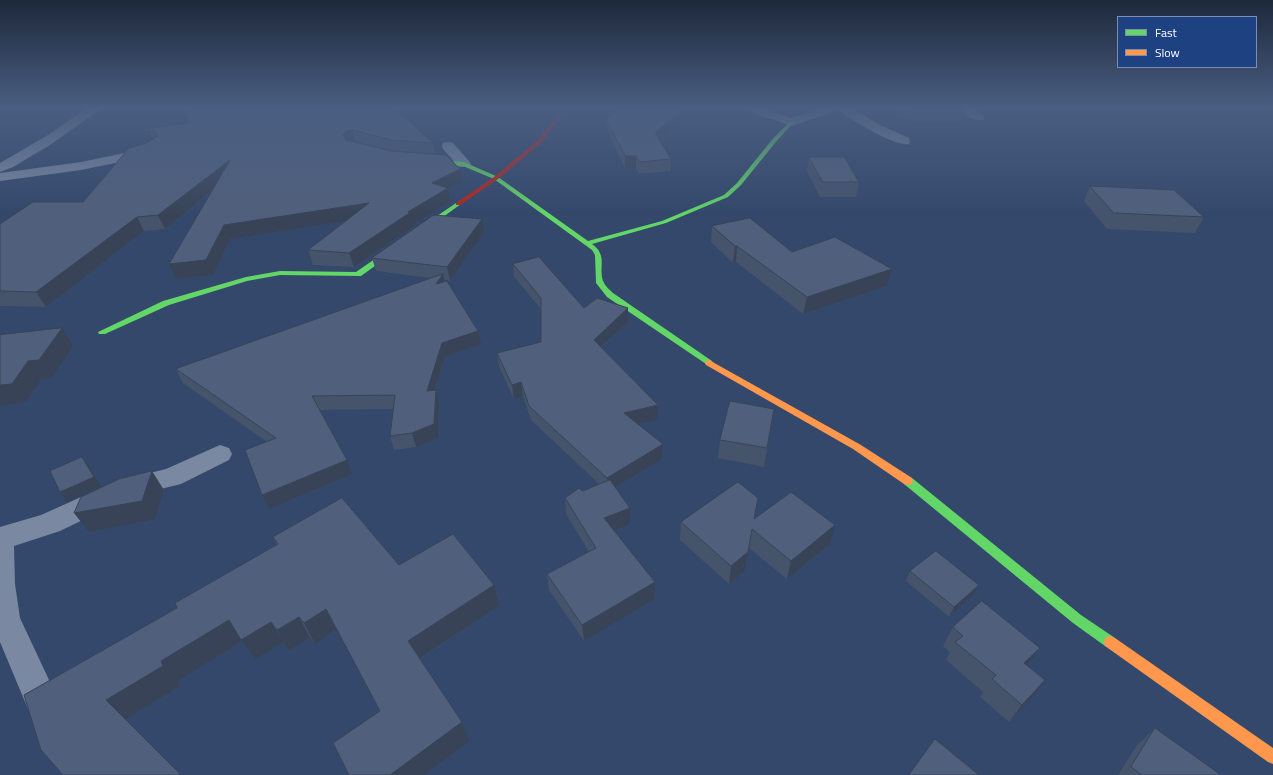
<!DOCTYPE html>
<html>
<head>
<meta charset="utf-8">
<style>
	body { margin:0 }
	#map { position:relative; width:1273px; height:775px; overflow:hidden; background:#34486b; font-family:"Titillium Web",sans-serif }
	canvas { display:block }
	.legend { position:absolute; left:1117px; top:16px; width:140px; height:52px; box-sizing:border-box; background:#1e4281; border:1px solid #788eb3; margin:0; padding:5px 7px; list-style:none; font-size:12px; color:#fff }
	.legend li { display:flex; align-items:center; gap:8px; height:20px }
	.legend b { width:20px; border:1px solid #788eb3 }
</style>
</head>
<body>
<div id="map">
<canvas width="1273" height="775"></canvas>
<ul class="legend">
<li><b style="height:5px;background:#63d668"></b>Fast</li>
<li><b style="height:5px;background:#ff974d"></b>Slow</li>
</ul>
</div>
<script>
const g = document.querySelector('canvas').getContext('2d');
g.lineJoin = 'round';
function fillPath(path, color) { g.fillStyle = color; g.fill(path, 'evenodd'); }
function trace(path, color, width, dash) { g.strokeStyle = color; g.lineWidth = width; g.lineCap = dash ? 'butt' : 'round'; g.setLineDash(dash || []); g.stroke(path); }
fillPath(new Path2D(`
	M87 108H102L50 145 13 167 0 172V163L48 135Z
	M742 108H759L792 118 823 108H851L880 125 909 138 910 141 909 144C895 147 850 119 838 110L792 126 744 110Z
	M959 108H973L985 117 983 120C975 122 964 115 959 108Z
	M448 142 453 143 469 161 471 164 469 167H459L443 149 442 146 443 143Z
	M149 148 154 149 156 152 154 155 81 170 0 181V173L81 162Z
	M220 445 229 448 232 454 229 460 181 484 132 496 60 531 14 546 15 584 20 618 57 697 52 709 40 713 28 709 0 642V527L41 515 117 481 166 469Z`), '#7a89a1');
fillPath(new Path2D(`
	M790 121 794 122 775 143 741 185 728 197 666 223 592 244C609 256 597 269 604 283 606 287 610 290 613 293L712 361 713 363 712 365 709 366 607 297 596 283 595 255 592 250 494 179 463 166 425 163 422 161 425 159 464 162 498 177 588 241 662 221 724 195 737 183 771 141Z
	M456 203 461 204 361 276 280 275 247 281 169 305 105 334H99L98 332 163 301 246 277 280 271 356 272Z
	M908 477 912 478 1081 615 1115 638 1116 642 1115 646 1110 648 1105 646 1073 623 904 484 903 481 904 478Z`), '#63d668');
fillPath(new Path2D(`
	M709 360 861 445 912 478 913 481 912 484 908 485 904 484 853 449 706 365 705 363 706 361Z
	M1110 636 1115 638 1273 748V764L1268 762 1105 646 1104 642 1105 638Z`), '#ff974d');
fillPath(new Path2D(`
	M564 108H568L542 142 498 179 460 205H456V203L494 177 538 140Z`), '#b3261e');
fillPath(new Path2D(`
	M186 108H454L401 115 433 143 435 154 462 182 448 189 451 201 413 225 414 226 354 267 313 265 308 250 345 221 230 239 213 275 176 279 169 264 211 192 165 229 144 231 46 307 0 306V224L83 202 147 143 145 129 188 123Z
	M621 108H695L660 140 671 159V171L639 174 636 168 625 169 607 130 606 119Z
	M888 108H963L964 109 960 122H912L909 118H897Z
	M809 157 859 182 856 197H820L807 171Z
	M1090 186 1204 217 1195 233 1107 229 1084 201Z
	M482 219 484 232 450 281 445 280V282L481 344 445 357 435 390H436L439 404 438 438 416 447 394 450 390 436 393 409 320 410 352 474 269 509 262 495 267 442 183 383 176 369 430 278 376 271 372 258Z
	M712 226 792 252 892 269 887 286 803 314 736 262 733 263 711 242Z
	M513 264 584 308 628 322 601 347 658 405V420L638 424 662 459 615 488 630 508V524L614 531 655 599 584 641 549 590 547 574 589 552 566 514 565 498 599 484 531 420 523 396 514 399 499 367 497 353 541 342V309L514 277Z
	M774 409 764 467 718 458 720 440Z
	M754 519 830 544 787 579 749 548 745 571 729 584 680 540 681 522Z
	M273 537 399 565 499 606 420 659 462 722 469 741 380 711 337 629 315 644 310 637 289 651 284 642 255 660 242 641 178 681 180 686 126 719 182 775H63L177 608 277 545Z
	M910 571 979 585 974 594 949 617 906 581Z
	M953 627 1027 665 1032 698 1009 722 980 697 983 692 946 660 950 652 943 646Z
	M1155 728 1221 775H1118L1137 745Z`), '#45536b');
fillPath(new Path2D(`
	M389 108H454L391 117Z
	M684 108H695L655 145V133Z
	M149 130 155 143 148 145 142 132Z
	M352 130 355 143 347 147 343 135 346 131Z
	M625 156H636V168L625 169Z
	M230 160 235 172 165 229 158 215Z
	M460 169 462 182 448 189 451 201 413 225 414 226 354 267 349 253 408 212 432 183Z
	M369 203 372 217 230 239 213 275 176 279 169 264 224 225Z
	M137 217 144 231 46 307 36 292Z
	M482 219 484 232 450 281 447 267Z
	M735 246H737L736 262 733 263Z
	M892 269 887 286 803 314 807 297Z
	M443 274 446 286 436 284Z
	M628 308V322L594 353V340Z
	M62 328 73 346 52 378 41 379 26 402 0 406V385Z
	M478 331 481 344 445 357 430 405 427 391 442 343Z
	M521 382 523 396 514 399 512 385Z
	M436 390 439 404 438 438 416 447 412 433Z
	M658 405V420L624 427V413Z
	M663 444 662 459 608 492 607 478Z
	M82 457 89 466 101 487 67 502 60 492Z
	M347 460 352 474 269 509 262 495Z
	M152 471 164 490 155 519 89 532 74 513Z
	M630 508V524L605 535 604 518Z
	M835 525 830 544 787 579 791 561Z
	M749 548 745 571 729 584 731 566Z
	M655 582V599L584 641 582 625Z
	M494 585 499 606 416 661 408 641Z
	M979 585 974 594 949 617 954 607Z
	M326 609 337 629 315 644 304 623Z
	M299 617 310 637 289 651 277 630Z
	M229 620 271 622 284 642 255 660 242 641 178 681 180 686 126 719 182 775H179L106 700 161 661Z
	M1040 648 1027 666 1024 663Z
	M1045 680 1032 698 1009 722 1022 705Z
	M462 722 469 741 424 775H390Z`), '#384357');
const building = new Path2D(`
	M186 108H392L409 121 433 143 392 140 352 130 346 131 343 135 346 140 392 151 446 155 460 169 432 183 448 188 408 212H411L349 253 308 250 369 203 224 225 206 260 169 264 230 160 158 215 137 217 36 292 0 291V224L33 202H83L129 148 147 143 158 136 155 131 149 130 142 132 145 129 188 123Z
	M621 108H684L655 133 671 159 639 162 636 156H625L606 119Z
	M914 108H963L964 109H915Z
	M809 157H844L859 182H823Z
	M1090 186 1174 190 1204 217 1114 213Z
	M434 215 482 219 447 267 372 258Z
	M750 218 792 252 835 237 892 269 807 297 737 246H735L712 226Z
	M539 257 584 308 597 298 628 308 594 340 658 405 624 413 663 444 607 478 529 406 521 382 512 385 497 353 541 342V298L513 264Z
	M443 274 436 284 447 281 478 331 442 343 427 391 436 390 434 424 412 433 390 436 395 395 312 396 347 460 262 495 245 450 276 438 176 369Z
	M62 328 39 360 28 361 12 384 0 385V335Z
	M730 401 774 409 767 448 720 440Z
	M82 457 94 477 60 492 50 471Z
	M152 471 142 501 74 513 81 497 119 479Z
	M610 480 630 508 604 518 655 582 582 625 547 574 596 548 565 498 579 488 582 491Z
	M738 482 758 498 754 519 791 492 835 525 791 561 752 529 748 552 731 566 681 522Z
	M342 498 399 565 453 534 494 585 408 641 462 722 390 775H349L333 743 380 711 326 609 304 623 299 617 277 630 271 622 241 640 229 620 161 661 163 666 106 700 180 774 179 775H63L41 750 24 695 177 608 175 603 278 544 273 537Z
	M936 551 979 585 954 607 910 571Z
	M982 601 1040 648 1024 663 1045 680 1022 705 992 679 996 675 955 642 963 636 953 627Z
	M1155 728 1221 775H1142L1131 767Z
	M935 739 979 775H909Z`);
fillPath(building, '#50607c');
trace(building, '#384357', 1);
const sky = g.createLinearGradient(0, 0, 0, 216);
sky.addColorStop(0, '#1d283b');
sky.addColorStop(0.5, '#4a5e82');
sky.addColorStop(1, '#4a5e8200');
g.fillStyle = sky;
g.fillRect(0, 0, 1273, 216);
</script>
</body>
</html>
